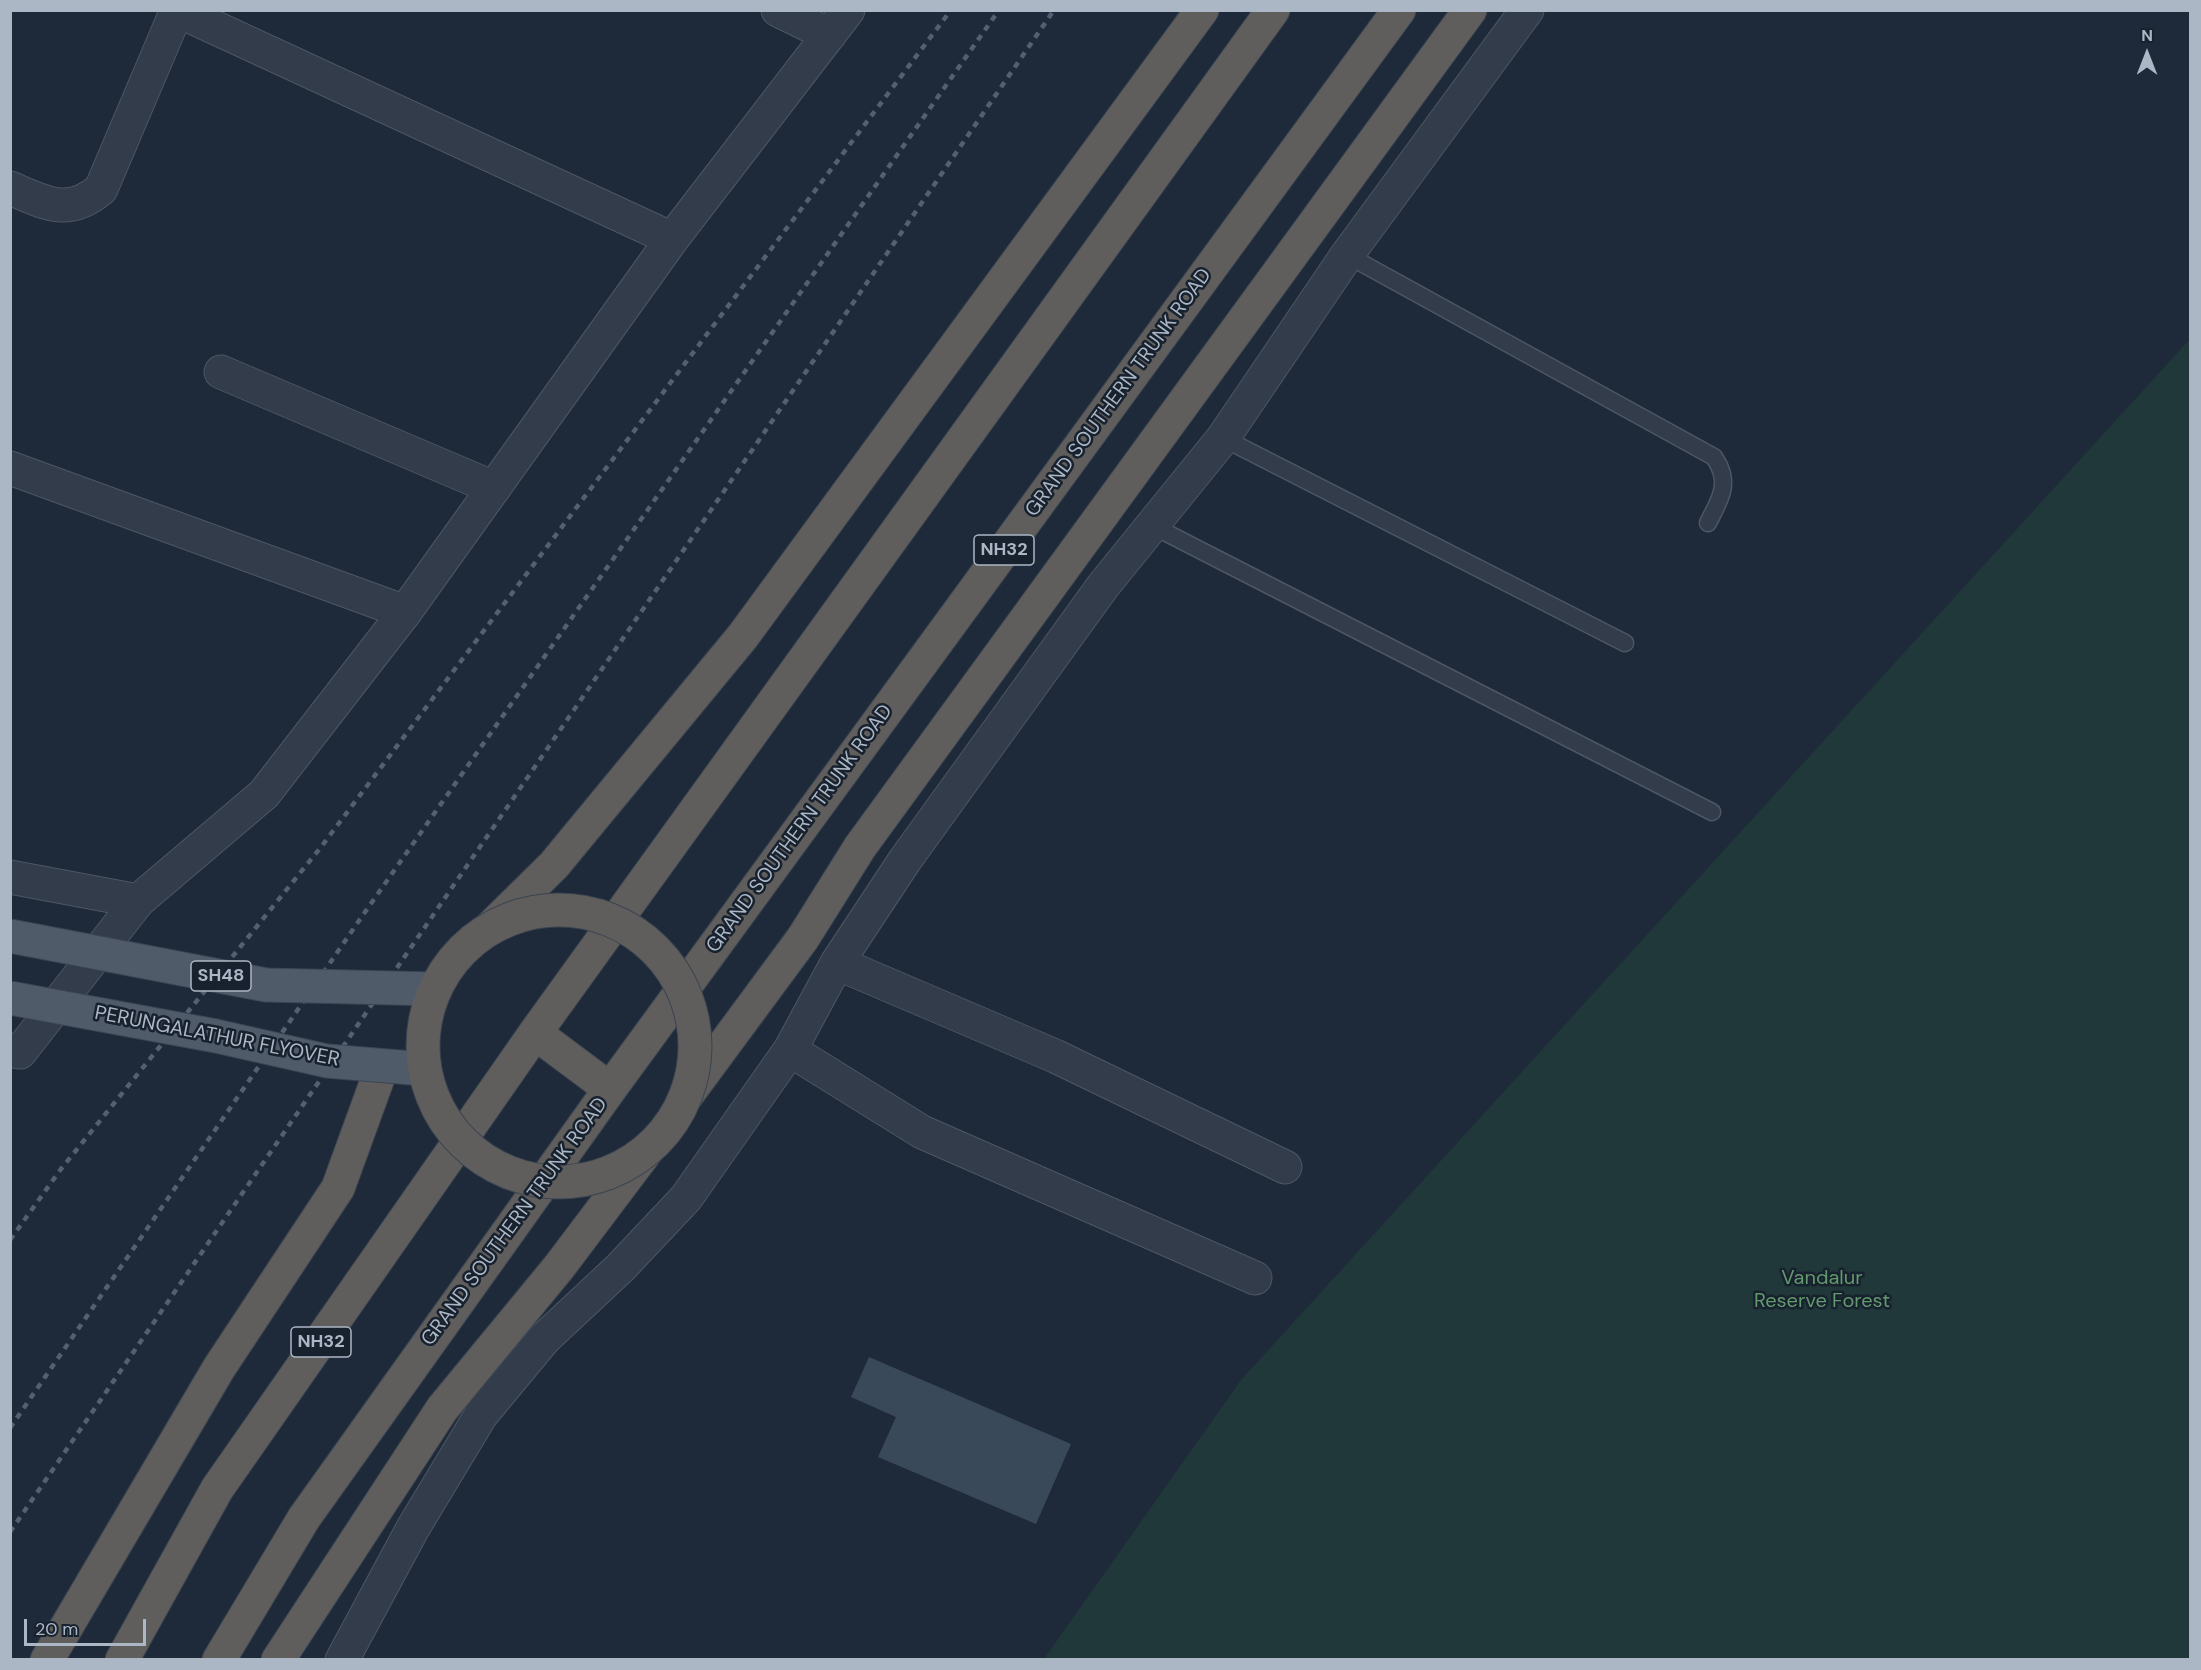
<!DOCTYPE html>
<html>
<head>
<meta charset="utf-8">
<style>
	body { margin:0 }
	#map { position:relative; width:2201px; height:1670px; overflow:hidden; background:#1e2a39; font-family:"DM Sans",sans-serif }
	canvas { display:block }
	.frame { position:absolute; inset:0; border:12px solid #acb7c6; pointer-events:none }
	.north { position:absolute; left:2117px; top:24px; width:60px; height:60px; -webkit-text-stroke:4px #18212e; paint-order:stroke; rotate:0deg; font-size:16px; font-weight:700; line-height:24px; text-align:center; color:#acb7c6 }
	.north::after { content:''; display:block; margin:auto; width:21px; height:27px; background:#acb7c6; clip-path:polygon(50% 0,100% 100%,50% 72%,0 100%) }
	.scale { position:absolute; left:24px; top:1619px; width:122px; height:27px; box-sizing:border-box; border:3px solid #acb7c6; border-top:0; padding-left:8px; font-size:18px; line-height:21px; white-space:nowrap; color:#acb7c6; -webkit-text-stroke:4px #18212e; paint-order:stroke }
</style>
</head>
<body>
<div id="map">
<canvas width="2201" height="1670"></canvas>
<div class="frame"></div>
<div class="north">N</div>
<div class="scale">20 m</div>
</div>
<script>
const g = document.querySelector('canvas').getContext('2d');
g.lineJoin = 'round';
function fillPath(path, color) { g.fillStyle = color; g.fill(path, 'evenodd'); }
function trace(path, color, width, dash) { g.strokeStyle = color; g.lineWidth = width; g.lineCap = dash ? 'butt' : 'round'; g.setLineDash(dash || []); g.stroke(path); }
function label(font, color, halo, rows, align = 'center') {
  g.font = font + ' "DM Sans",sans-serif'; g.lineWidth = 5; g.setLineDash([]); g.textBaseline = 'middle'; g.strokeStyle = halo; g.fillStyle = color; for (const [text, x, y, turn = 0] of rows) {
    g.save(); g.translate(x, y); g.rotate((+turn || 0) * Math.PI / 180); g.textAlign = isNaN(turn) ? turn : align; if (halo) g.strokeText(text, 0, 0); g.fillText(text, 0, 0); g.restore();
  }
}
fillPath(new Path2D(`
	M2190 339V1659H1044L1241 1380Z`), '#20383a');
fillPath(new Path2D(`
	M869 1357 1071 1444 1036 1524 878 1457 896 1417 851 1397Z`), '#3a4959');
const service = new Path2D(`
	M1347 255 1714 457C1732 483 1720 499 1708 523
	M1223 438 1625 643
	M1151 525 1712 812`);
const minor = new Path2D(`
	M177 10 672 239
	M778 10 829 35
	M10 188C46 203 68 217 101 189L177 10
	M221 372 494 488
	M10 468 405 612
	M837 963 1055 1056 1285 1167
	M790 1050 922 1132 1255 1278
	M342 1660 413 1528 481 1415 544 1339 620 1268 686 1198 790 1050 837 963 905 860 1103 586 1223 438 1347 255 1527 10`);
const tertiary = new Path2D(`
	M10 877 138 901
	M10 1050 20 1052 138 901 264 794 405 612 672 239 848 10`);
const trunk = new Path2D(`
	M489 929 554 865 743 636 1202 10
	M535 1033 610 1089
	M687 1095 803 938 860 847 1470 10
	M47 1660 219 1368 338 1188 382 1067
	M122 1660 217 1489 535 1033 1273 10
	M219 1660 304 1518 610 1089 1399 10
	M278 1660 442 1409 559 1267 645 1153`);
trace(service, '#4d5764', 19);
trace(minor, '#4d5764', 35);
trace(tertiary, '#4d5764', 35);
trace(trunk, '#3a4451', 35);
trace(service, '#323c4a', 16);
trace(minor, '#323c4a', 33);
trace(tertiary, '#323c4a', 33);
trace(trunk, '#605e5c', 33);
trace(new Path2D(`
	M10 1240 61 1169 321 847 951 10
	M10 1428 365 912 999 10
	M10 1532 1054 10`), '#536071', 4.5, [6, 6]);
const primaryBridge = new Path2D(`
	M10 936 266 985 435 989
	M10 998 216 1036 327 1061 424 1069`);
const trunkBridge = new Path2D(`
	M423 1046a136 136 0 1 1 272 0a136 136 0 1 1-272 0Z`);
trace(primaryBridge, '#3c4553', 35, []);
trace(trunkBridge, '#3a4451', 35, []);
trace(primaryBridge, '#505b6a', 33);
trace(trunkBridge, '#605e5c', 33);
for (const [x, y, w] of [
	[1004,550,60],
	[221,976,60],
	[321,1342,60]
]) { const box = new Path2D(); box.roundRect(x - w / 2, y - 15, w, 30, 4.5); g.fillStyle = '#18212e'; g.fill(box); trace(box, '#acb7c6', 1.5); }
label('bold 18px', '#acb7c6', null, [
	["NH32",1004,550],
	["SH48",221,976],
	["NH32",321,1342]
]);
label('20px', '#acb7c6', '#18212e', [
	["GRAND SOUTHERN TRUNK ROAD",1119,393,-54],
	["GRAND SOUTHERN TRUNK ROAD",800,829,-54],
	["PERUNGALATHUR FLYOVER",217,1037,11],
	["GRAND SOUTHERN TRUNK ROAD",515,1222,-54]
]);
label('20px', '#62996d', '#18212e', [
	["Vandalur",1822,1279],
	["Reserve Forest",1822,1302]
]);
</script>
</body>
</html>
